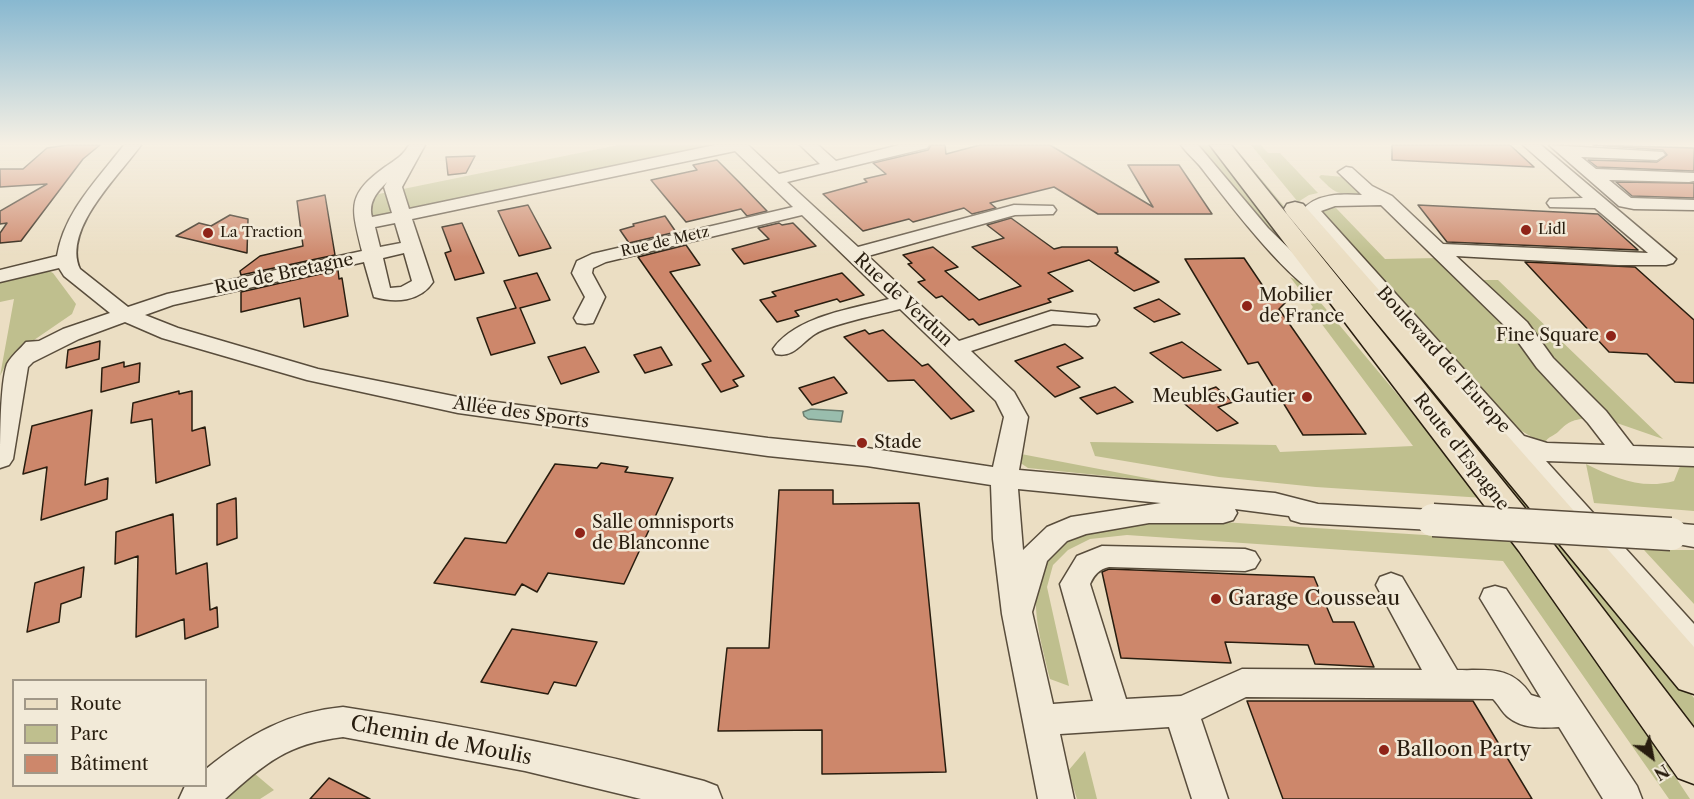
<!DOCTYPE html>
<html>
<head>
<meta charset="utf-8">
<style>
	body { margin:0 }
	#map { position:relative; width:1694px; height:799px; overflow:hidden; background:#ebdec3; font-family:"Libre Caslon Text",serif }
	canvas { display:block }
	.legend { position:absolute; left:12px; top:679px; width:195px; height:108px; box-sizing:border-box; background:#f2ead8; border:2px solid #a19888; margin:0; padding:8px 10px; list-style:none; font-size:18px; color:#281d0f }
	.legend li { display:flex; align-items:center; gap:12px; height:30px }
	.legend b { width:30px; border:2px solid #a19888 }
	.north { position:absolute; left:1622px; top:727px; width:60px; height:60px; -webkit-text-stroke:4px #f2ead8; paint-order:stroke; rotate:148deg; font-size:16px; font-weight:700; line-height:24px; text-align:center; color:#281d0f }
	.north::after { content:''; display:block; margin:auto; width:21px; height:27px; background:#281d0f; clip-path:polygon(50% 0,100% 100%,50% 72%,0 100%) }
</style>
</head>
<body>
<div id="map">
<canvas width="1694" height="799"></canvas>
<ul class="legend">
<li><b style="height:8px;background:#ebdec3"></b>Route</li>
<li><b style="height:16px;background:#bfbf8e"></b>Parc</li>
<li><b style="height:16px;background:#cd876b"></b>Bâtiment</li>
</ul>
<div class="north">N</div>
</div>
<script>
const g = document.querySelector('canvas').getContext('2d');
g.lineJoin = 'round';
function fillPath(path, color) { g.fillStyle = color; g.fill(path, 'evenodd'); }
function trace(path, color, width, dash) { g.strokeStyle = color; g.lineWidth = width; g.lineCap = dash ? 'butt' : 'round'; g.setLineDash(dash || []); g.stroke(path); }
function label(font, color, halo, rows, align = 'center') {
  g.font = font + ' "Libre Caslon Text",serif'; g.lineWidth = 5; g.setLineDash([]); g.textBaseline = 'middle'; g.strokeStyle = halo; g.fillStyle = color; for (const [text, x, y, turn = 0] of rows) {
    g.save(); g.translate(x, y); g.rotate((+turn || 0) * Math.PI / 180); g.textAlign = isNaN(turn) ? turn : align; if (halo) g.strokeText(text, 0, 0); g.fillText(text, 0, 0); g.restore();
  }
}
fillPath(new Path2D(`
	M618 145H735L365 224 364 197Z
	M1195 145H1210L1297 260 1258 220 1210 157Z
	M1227 145H1233L1694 698V734L1629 641 1564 563Z
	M1251 145H1261L1268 153H1280L1318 193 1309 195 1298 202Z
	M1321 175 1344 177 1360 192 1358 194C1336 195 1334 192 1319 177Z
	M1328 206 1336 208 1385 259 1439 258 1511 329 1587 418C1573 420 1569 421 1559 431 1553 437 1549 435 1544 444L1513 426 1320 216 1321 208Z
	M47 270 53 273 76 304 72 314 18 351 7 362 0 376 14 299 0 302V281Z
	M1290 277 1305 284 1484 498 1316 487 1219 477 1095 456 1090 442 1276 445 1280 452 1413 446 1318 319H1304L1313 307Z
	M1480 280H1498L1663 439 1611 421Z
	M1021 454 1167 482 1028 468 1019 462Z
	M1586 464C1615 478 1642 490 1674 481L1680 466 1694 467V511L1594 503Z
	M1157 522H1222L1518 541 1690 799H1669L1503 561 1127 535 1090 539 1068 550 1053 565 1047 587 1069 686 1050 679C1039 631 1018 573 1067 539 1083 528 1136 525 1157 522Z
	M1644 550H1694V604Z
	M1085 751 1097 799H1077L1068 771Z
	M248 768 274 790 260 799H209Z`), '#bfbf8e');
const water = new Path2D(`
	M811 409 843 411 841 422 808 419 804 416 803 412Z`);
fillPath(water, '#99bdad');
trace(water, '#6c7d6e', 1.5);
const building = new Path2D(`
	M67 145H100L83 159 21 241 0 243V233L7 223 0 224V211L47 184 0 187V169H23L47 148Z
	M931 145H945L946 154 980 145H1050L1153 207 1128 165H1179L1212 214H1098L1054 187 990 203 996 208 972 214 964 208 913 222 909 219 863 231 823 194 867 182 864 179 886 174 873 163 928 150Z
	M1392 145H1510L1534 167 1392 160Z
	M1593 145 1694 148V171L1597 167 1588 160 1657 162 1667 155 1663 150Z
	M475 156 466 173 448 175 446 157Z
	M717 160 740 183 767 211 747 216 741 209 686 222 651 180 697 170 693 165Z
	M1616 182 1694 183V198L1632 196Z
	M325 195 335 255 241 275 240 271 260 256 303 246 297 201Z
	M528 205 551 248 519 256 498 211Z
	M1418 205 1598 214 1638 250 1447 242Z
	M230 215 248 219 247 253 176 236 199 223 211 226Z
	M665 216 676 232 629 243 620 230 634 226 633 224Z
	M1011 218 1054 249 1062 247H1117L1118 252 1115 253 1159 282 1134 291 1089 260 1048 273 1073 291 1048 299 1051 302 979 325 973 319 969 320 942 296 936 298 918 282 925 280 908 264 912 263 903 255 933 247 958 267 945 271 979 300 1021 286 972 247 1004 238 987 225Z
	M462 223 484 273 455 280 445 253 451 251 442 227Z
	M779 223 782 225 793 223 816 246 744 264 732 249 769 239 758 228Z
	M686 245 700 265 670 272 744 376 733 380 738 386 721 392 702 364 711 361 638 257Z
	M1244 258 1271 298 1285 303 1279 309 1366 434 1303 435 1258 362 1248 364 1185 259Z
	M1525 262 1635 267 1694 320V383L1675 382 1647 354 1609 352Z
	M338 270 339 279 342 278 348 316 304 327 300 298 241 312V292Z
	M537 273 550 300 520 308 535 343 491 355 477 318 516 308 504 281Z
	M842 273 864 295 840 302 837 299 795 311 799 316 777 322 760 300 776 296 772 292Z
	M1159 299 1180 314 1154 322 1134 308Z
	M865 330 869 334 883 330 922 366 928 364 974 411 951 419 914 380 888 381 844 337Z
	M100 341 99 359 66 368 68 350Z
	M1182 342 1221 370 1183 378 1150 353Z
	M1065 344 1083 358 1057 367 1080 387 1055 397 1015 361Z
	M585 347 599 372 561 384 548 357Z
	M661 347 672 365 645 373 634 355Z
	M124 362V367L140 363 139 382 101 392 102 368Z
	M834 377 847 393 812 405 799 388Z
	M1115 387 1133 402 1097 414 1080 398Z
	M1216 387 1233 402 1218 407 1238 423 1217 431 1180 400Z
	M179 391V394L192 391V431L205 427 210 465 156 483 152 419 131 423 133 403Z
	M92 410 85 485 108 478 107 499 41 520 47 467 23 474 32 426Z
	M601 463 628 467 625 472 673 478 624 584 548 573 537 592 522 584 515 595 434 583 465 538 506 543 555 464 597 468Z
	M779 490H833V504L919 503 946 772 822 774V730L718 731 727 648H769Z
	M236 498 237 538 217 545V504Z
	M173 514 176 574 207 563 210 610 217 607 218 627 185 639 184 619 136 637 138 556 115 564 116 532Z
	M84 567 81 597 61 604 59 622 27 632 35 583Z
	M1109 569 1314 577 1333 622H1354L1374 667 1315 664 1308 645 1225 642 1231 663 1121 658 1102 572Z
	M512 629 597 642 576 686 554 682 548 694 481 682Z
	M1247 701H1473L1532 799H1283Z
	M329 778 370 799H310Z`);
fillPath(building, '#cd876b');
trace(building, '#281d0f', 1.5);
const minor = new Path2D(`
	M124 145H141C119 176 62 229 80 269L128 307 167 294 362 251C352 208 345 196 385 167 395 160 403 156 409 145H425L402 187 409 209 715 145H748L779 174 820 164 800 145H818L836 161 899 145H929L927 148 787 182 858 247 1014 205 1053 206 1056 210 1053 214 1015 215 868 256 959 341 1051 311 1096 315 1099 320 1096 325 1088 326 1053 324 971 351 1014 392 1028 417 1019 470 1275 493 1318 504 1433 510 1443 513 1447 520 1443 527 1433 530 1301 523 1291 520 1289 516 1235 509 1237 513 1233 520 1223 523H1149L1086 534 1067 541 1047 561 1032 612 1053 704 1093 701 1060 584 1077 556 1102 546 1245 549 1255 552 1260 560 1255 568 1245 571 1109 567C1099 569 1094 575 1090 584L1126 699 1181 696 1242 669 1422 670 1376 585 1380 577 1391 573 1402 577 1457 670C1489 671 1511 665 1531 695L1541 698 1480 598 1484 589 1495 586 1506 589 1637 786 1642 799H1603L1559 727C1541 728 1523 729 1508 717 1502 712 1499 705 1493 699L1246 697 1201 719 1228 799H1192L1169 727 1060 734 1074 799H1038L1002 614 993 539 991 485 867 466 768 456 458 413 307 380 162 338 125 322 79 339 33 362 28 367 13 459 9 465 0 468C0 443 0 383 7 364 12 355 20 349 26 342L39 341 63 329 110 313 64 276 59 268 0 282V270L57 256C64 212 97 180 124 145ZM735 151 793 207 592 254 577 261 572 273 585 297 574 318 577 323 585 324 593 323 605 297 592 273 593 268 606 262 802 215 889 299C852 309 796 316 773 349L776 354C794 358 801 343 815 334 828 325 881 314 900 309L996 401 1004 417 993 467 867 448 768 438 458 397 318 369 178 328 145 315 173 305 364 262 374 297C395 303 420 302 433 282L412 219ZM387 182 384 187 392 213 372 217C368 202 377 192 387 182ZM395 223 401 243 380 247 375 227ZM404 253 412 281 401 287 390 288 383 258ZM1018 489 1161 503 1071 517 1047 527 1023 550Z
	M1181 145H1198L1268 228 1313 272 1348 297 1351 301 1348 305C1310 315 1223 195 1200 166 1194 159 1187 153 1181 145Z
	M1523 145H1541L1676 259 1673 263 1666 265H1618L1456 256 1527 322 1553 358 1606 411 1633 446 1694 448V466L1546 461 1694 624V659L1683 655 1302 211C1315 193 1342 194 1362 195L1338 172 1346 167 1352 168 1372 186 1392 196 1443 244 1648 253 1595 208 1550 207 1547 203 1550 199 1583 198ZM1381 205 1511 332 1537 368 1588 423 1605 445 1547 443 1524 436 1321 211 1335 206Z
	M1549 145 1663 152 1665 155 1657 160 1581 157 1596 169 1694 173V181L1689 182 1609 180 1631 198 1694 200V210L1634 209 1619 206Z
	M1671 523 1694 525V547L1661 541 1657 534 1661 527Z
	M343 707C465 726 585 749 704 781L717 786 722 799H641L525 771 343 737C286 744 266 763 225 799H179L185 786H206V769C248 735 288 712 343 707Z`);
const major = new Path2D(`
	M1210 145H1231L1545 533 1694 728V784L1678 778 1519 551Z
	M1295 202 1303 204 1694 647V694L1679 689 1287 214 1284 209 1287 204Z`);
trace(minor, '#594d3c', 3);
trace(major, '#281d0f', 3);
fillPath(minor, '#f2ead8');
fillPath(major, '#ebdec3');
const minorBridge = new Path2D(`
	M1433 520 1671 534`);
trace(minorBridge, '#594d3c', 35, []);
trace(minorBridge, '#f2ead8', 32);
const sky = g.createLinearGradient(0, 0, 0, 257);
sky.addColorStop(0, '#88b8d0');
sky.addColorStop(0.56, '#f6f0e4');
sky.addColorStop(1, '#f6f0e400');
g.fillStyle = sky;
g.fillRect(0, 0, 1694, 257);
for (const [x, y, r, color] of [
	[1526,230,6,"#8f2418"],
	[208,233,6,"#8f2418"],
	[1247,306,6,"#8f2418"],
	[1611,336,6,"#8f2418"],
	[1307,397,6,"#8f2418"],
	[862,443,6,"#8f2418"],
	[580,533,6,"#8f2418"],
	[1216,599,6,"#8f2418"],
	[1384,750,6,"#8f2418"]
]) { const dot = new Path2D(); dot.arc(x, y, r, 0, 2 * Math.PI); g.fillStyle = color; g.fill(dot); trace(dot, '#f2ead8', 2); }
label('15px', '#281d0f', '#f2ead8', [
	["Lidl",1538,230],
	["La Traction",220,233]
], 'left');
label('15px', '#281d0f', '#f2ead8', [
	["Rue de Metz",665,242,-13]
]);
label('18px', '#281d0f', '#f2ead8', [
	["Rue de Bretagne",284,274,-12],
	["Rue de Verdun",903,300,43],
	["Boulevard de l'Europe",1443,360,48],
	["Allée des Sports",521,413,8],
	["Route d'Espagne",1461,452,52]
]);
label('18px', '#281d0f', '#f2ead8', [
	["Mobilier",1259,296],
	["de France",1259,317],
	["Fine Square",1599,336,"right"],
	["Meubles Gautier",1295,397,"right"],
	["Stade",874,443],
	["Salle omnisports",592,523],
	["de Blanconne",592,544]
], 'left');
label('21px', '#281d0f', '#f2ead8', [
	["Garage Cousseau",1228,599],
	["Balloon Party",1396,750]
], 'left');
label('21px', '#281d0f', '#f2ead8', [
	["Chemin de Moulis",441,741,11]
]);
</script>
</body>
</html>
